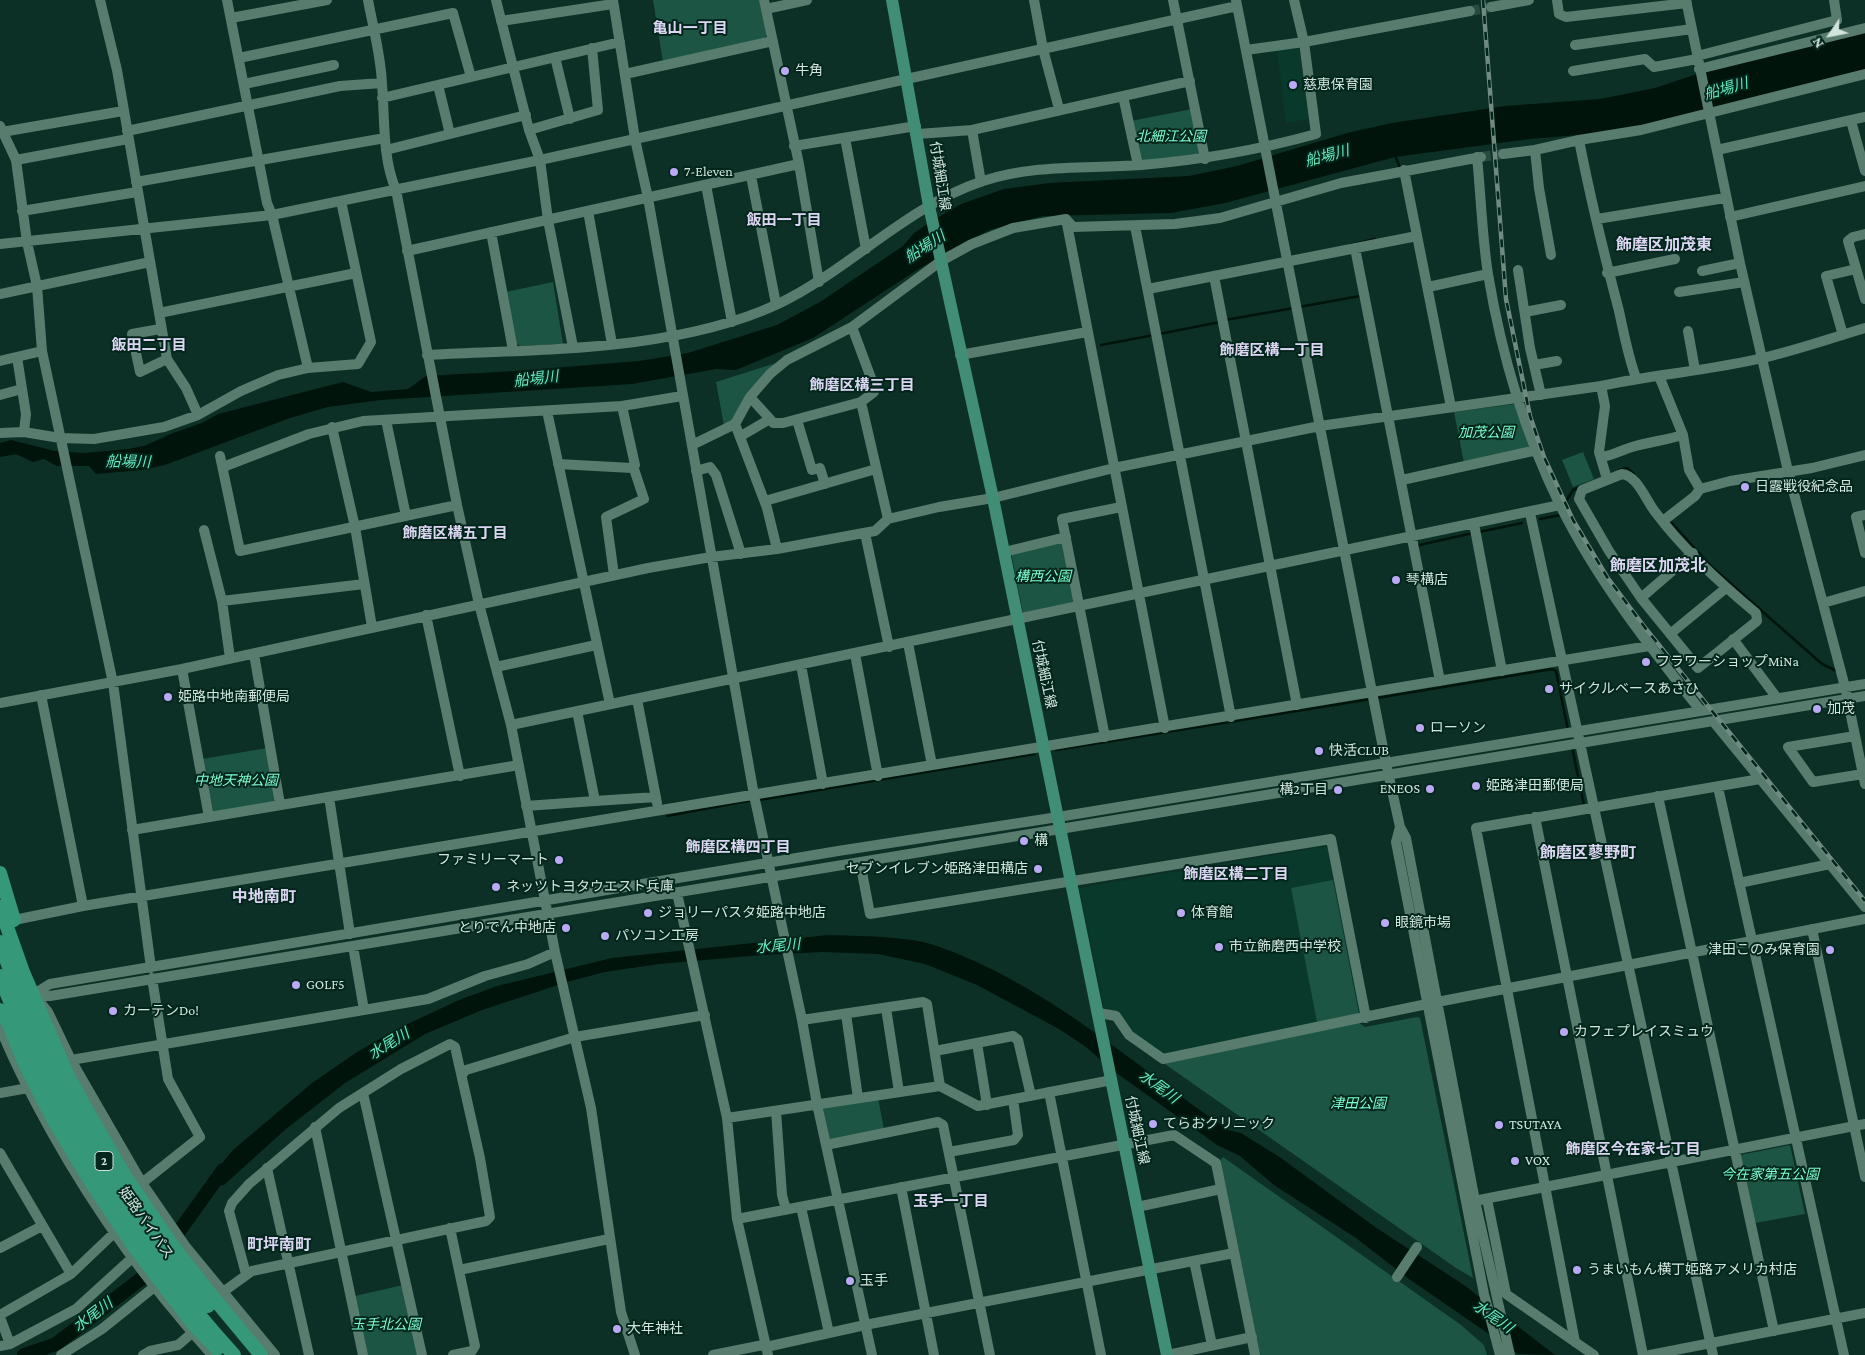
<!DOCTYPE html>
<html>
<head>
<meta charset="utf-8">
<style>
	body { margin:0 }
	#map { position:relative; width:1865px; height:1355px; overflow:hidden; background:#0c3025; font-family:"Crimson Pro",serif }
	canvas { display:block }
	.north { position:absolute; left:1805px; top:10px; width:50px; height:50px; -webkit-text-stroke:4px #02261b; paint-order:stroke; rotate:237deg; font-size:14px; font-weight:700; line-height:20px; text-align:center; color:#d2e5dd }
	.north::after { content:''; display:block; margin:auto; width:18px; height:22px; background:#d2e5dd; clip-path:polygon(50% 0,100% 100%,50% 72%,0 100%) }
</style>
</head>
<body>
<div id="map">
<canvas width="1865" height="1355"></canvas>
<div class="north">N</div>
</div>
<script>
const g = document.querySelector('canvas').getContext('2d');
g.lineJoin = 'round';
function fillPath(path, color) { g.fillStyle = color; g.fill(path, 'evenodd'); }
function trace(path, color, width, dash) { g.strokeStyle = color; g.lineWidth = width; g.lineCap = dash ? 'butt' : 'round'; g.setLineDash(dash || []); g.stroke(path); }
function label(font, color, halo, rows, align = 'center') {
  g.font = font + ' "Crimson Pro","Noto Sans JP",serif'; g.lineWidth = 4; g.setLineDash([]); g.textBaseline = 'middle'; g.strokeStyle = halo; g.fillStyle = color; for (const [text, x, y, turn = 0] of rows) {
    g.save(); g.translate(x, y); g.rotate((+turn || 0) * Math.PI / 180); g.textAlign = isNaN(turn) ? turn : align; if (halo) g.strokeText(text, 0, 0); g.fillText(text, 0, 0); g.restore();
  }
}
fillPath(new Path2D(`
	M1297 48 1300 51 1309 119 1286 123 1277 50Z
	M1328 846 1360 1012 1357 1016 1164 1055 1132 1032 1118 1013 1104 1007 1079 888Z`), '#09392b');
fillPath(new Path2D(`
	M653 0H759L767 34 764 39 663 62Z
	M1192 109 1199 156 1142 162 1131 121Z
	M553 282 563 344 520 346 516 343 506 292Z
	M779 362 734 420 724 426 716 382Z
	M1515 404 1531 445 1528 449 1464 463 1454 412Z
	M1583 452 1594 479 1573 487 1562 460Z
	M1062 542 1075 602 1023 613 1011 553Z
	M267 748 275 799 272 803 214 813 202 759Z
	M1333 880 1359 1014 1317 1022 1291 888Z
	M1417 1017 1420 1018 1473 1278 1456 1268 1162 1062 1359 1023 1365 1027Z
	M878 1098 884 1129 829 1141 823 1107Z
	M1790 1145 1805 1214 1755 1223 1740 1155Z
	M1223 1157 1461 1325 1484 1345 1487 1355H1258L1219 1163Z
	M403 1285 418 1355H368L355 1296Z`), '#1c5543');
fillPath(new Path2D(`
	M1865 32V69L1644 126 1601 133 1530 139 1395 157 1225 203 1171 213 1043 216 989 230 920 268 813 338 736 370 716 369 632 384 381 400 328 407 290 418 165 465 141 470 96 474 89 466H57L44 459 33 462 16 454 0 457V443L11 440 55 451 84 453 128 449 144 446 173 433 202 423 218 414 343 382 371 392 408 389 426 376 515 371 639 361 688 353 777 325 820 302 903 246 914 233 932 221 961 204 1004 189 1049 183 1189 176 1237 166 1347 133 1392 123 1505 106 1600 99 1655 88 1694 75Z
	M828 935C856 936 908 936 934 945 1044 982 1134 1065 1228 1130L1241 1133 1281 1158 1375 1227 1464 1285 1555 1355 1518 1354 1409 1279 1356 1238 1274 1185 1240 1156 1217 1145 1111 1069 1086 1047 1059 1029 977 985 925 964 878 954 822 952 762 955 659 964 605 972 567 982 482 1010 425 1034 345 1083 286 1129 224 1185 211 1186 223 1162 233 1150 312 1083 357 1052 397 1029 459 1000 497 986 612 958Z`), '#00140b');
trace(new Path2D(`
	M1395 155 1400 168
	M1350 245 1375 239
	M1299 307 1360 296
	M1225 320 1294 308
	M1159 334 1220 322
	M1101 345 1154 335
	M1619 470 1627 468 1634 474
	M1564 505 1573 490 1580 487
	M1540 519 1560 515
	M1669 520 1712 567 1822 664 1839 672
	M1479 532 1522 523
	M1415 546 1473 533
	M1377 698 1552 669 1556 671 1568 730
	M1572 747 1584 805
	M1056 750 1371 699
	M759 800 1034 754
	M667 816 753 800`), '#00140b', 2.5);
trace(new Path2D(`
	M170 1244 223 1170
	M24 1355 56 1344 146 1275 154 1265`), '#00140b', 14);
trace(new Path2D(`
	M1470 11 1491 7
	M1481 157 1503 154`), '#2a4b41', 10, [10, 5]);
trace(new Path2D(`
	M100 0 117 70 167 359 186 388 198 415
	M227 0 267 203 272 215 308 368
	M368 0C373 27 381 56 382 84 385 118 382 158 396 190L457 505 479 604 511 725 555 952 591 1108 621 1312 635 1355
	M496 0 529 130 540 160 548 220 573 347
	M613 0 635 139 648 198 754 795 802 1020 817 1104 872 1355
	M764 0 799 164 819 282
	M1034 0 1043 49 1059 109
	M1173 0 1205 159
	M1236 0 1386 763 1400 827 1406 838 1475 1201 1510 1355
	M1557 0 1559 14 1566 17 1687 3
	M1686 0 1740 263 1788 471 1845 687 1865 784
	M1491 7 1529 0
	M766 9 807 0
	M231 18 327 0
	M501 21 613 4
	M1575 45 1692 29
	M1246 50 1304 42 1470 11
	M1697 56 1837 20 1834 0
	M555 57 570 119
	M239 58 453 13 471 77
	M1699 69 1865 28
	M1573 71 1645 59 1654 67 1697 59
	M625 74 773 41
	M244 84 334 65
	M438 85 450 134
	M1123 96 1138 165
	M382 98 620 42
	M1851 121 1865 171
	M0 126 16 160 27 242 37 286 42 351 113 683 151 968
	M529 130 598 110 592 48
	M127 131 340 86 382 83
	M2 132 123 111
	M918 134 972 130
	M845 138 866 249
	M1579 140C1590 197 1604 254 1619 311 1624 334 1628 356 1636 378
	M794 146 916 126
	M386 150 526 115
	M1535 150 1539 188 1551 255
	M1717 150 1865 117
	M1503 154 1535 150 1579 140 1641 130 1865 74
	M1477 157C1481 196 1482 236 1488 274 1501 352 1525 434 1560 505 1597 580 1649 646 1701 711
	M16 160 128 139
	M1404 170 1451 407
	M751 176 776 304
	M136 182 385 138
	M981 182 972 130 1190 81
	M706 185 732 322
	M22 211 137 192
	M588 211 612 344
	M1730 217 1865 186
	M1066 219 1165 728
	M1066 219 1073 227 1175 224 1220 218 1341 183 1481 157
	M1597 219 1725 198
	M1135 226 1231 717
	M491 232 513 350
	M1865 234 1853 237 1848 241 1865 299
	M0 244 272 215 540 160 1237 6
	M1355 248 1440 681
	M407 251 799 164
	M1518 270 1530 348 1541 395
	M1702 271 1740 263
	M1607 273 1675 259
	M1214 276 1297 705
	M1428 287 1488 274
	M1148 289 1417 236
	M1679 292 1744 282
	M0 294 150 262
	M1525 312 1561 305
	M159 313 356 273
	M852 327 874 386V392L861 402 888 519
	M160 329 132 334 140 372 167 359
	M1688 331 1695 370
	M1843 335 1826 276 1856 269
	M427 355C538 349 675 352 778 304 849 270 907 206 983 181 1035 164 1087 169 1141 165 1201 160 1258 150 1316 134L1304 42 1294 0
	M960 355 1087 332
	M17 357 26 414 24 432
	M0 361 42 351
	M1534 365 1557 361
	M1659 376 1683 435 1689 470 1700 489 1730 481 1812 468 1865 455
	M1601 386 1605 406 1599 452 1607 479
	M0 395 22 389
	M750 397 770 419
	M547 411 610 704
	M386 420 406 516
	M797 420 812 470 820 468 825 484
	M735 424 767 508 777 549
	M332 427 355 527 372 627
	M0 433 24 432 60 438 94 439 164 427 198 415 241 391 278 375 308 368 358 364 371 342 341 201
	M741 436 770 419 773 423H783L861 402
	M692 445 735 424 750 397 770 374 787 360 852 327 941 261 972 244 1013 228 1066 219
	M220 456 240 551 457 505
	M1602 457C1613 455 1622 450 1632 447 1649 442 1666 440 1683 435
	M558 464 632 468 635 465 622 406
	M223 467 309 434 363 421 622 406 682 396
	M696 471 710 467 716 475 741 554
	M1622 474C1638 476 1646 501 1656 513 1683 549 1721 584 1756 613L1757 621 1698 668 1641 598 1609 551 1579 499 1582 490Z
	M1402 480 1537 450
	M765 501 876 469
	M1530 513 1713 1355
	M1865 515 1856 517 1865 553
	M1663 521 1695 496 1700 489
	M1474 524 1502 671
	M204 530 222 601
	M865 533 889 647
	M1004 552 1066 537
	M614 575 606 517 644 499 633 466
	M1641 598 1693 553
	M1823 603 1865 591
	M426 615 460 776
	M1670 634 1726 588
	M1733 639 1777 698
	M908 643 932 765
	M254 654 280 804
	M855 654 878 776
	M230 658 222 601 364 584
	M801 665 823 784
	M496 667 596 645
	M182 669 209 817
	M41 695 83 906
	M637 699 657 803
	M0 703 182 669 648 568 711 557 777 549 858 534 875 531 888 519 939 507 993 498 1114 468 1320 426 1601 386C1654 374 1709 371 1762 358 1797 350 1831 338 1865 328
	M577 711 595 801 656 797
	M1713 721 1865 907
	M511 725 1560 505
	M1855 736 1788 747 1813 782 1863 774
	M1105 737 1062 519 1121 507
	M1718 787 1844 1355
	M1658 796 1774 1331
	M329 797 350 934
	M526 806 595 801
	M1535 817 1643 1355
	M1400 827 1396 842 1484 1294 1500 1355
	M132 830 519 765
	M860 862 870 914 1331 839 1366 1018
	M1739 883 1830 864
	M677 893 727 1118 737 1219 768 1355
	M14 920 83 906 1649 646
	M1812 929 1865 1177
	M353 946 364 1010
	M34 994 50 984 838 851 1058 817 1865 684
	M28 995 50 996 1865 696
	M39 1001 48 1012 71 1060 142 1183 186 1247 275 1355
	M886 1008 899 1092
	M1099 1013 1116 1016 1129 1035 1163 1059 1427 1004 1865 919
	M846 1014 858 1098
	M802 1020 923 1002 927 1004 940 1086
	M0 1027C14 1063 33 1099 52 1133 99 1217 148 1283 212 1355
	M977 1043 987 1105
	M935 1051 1013 1036 1018 1040 1031 1096
	M71 1060 428 999 485 976 528 964 555 952
	M462 1075 466 1070 575 1037 705 1015
	M1049 1092 1101 1355
	M0 1093 28 1088
	M363 1093 422 1355
	M776 1111 782 1195 786 1210
	M727 1118 940 1086 978 1106 1112 1080
	M315 1127 363 1355
	M826 1145 938 1122 943 1125 990 1355
	M949 1152 1014 1140 1018 1135 1013 1099
	M0 1153 71 1274
	M267 1168 309 1355
	M142 1183 200 1137 168 1079 152 978
	M901 1187 934 1355
	M1487 1199 1506 1294 1594 1355
	M1469 1202 1865 1124
	M801 1207 829 1333
	M1137 1207 1221 1189
	M737 1219 1174 1135 1216 1163 1255 1355
	M450 1228 475 1346 472 1351 453 1355
	M0 1248 42 1226
	M1194 1261 1212 1345
	M459 1270 609 1239
	M1397 1277 1417 1247
	M223 1292 252 1271 486 1221 490 1217 480 1158 455 1047 450 1044 401 1069 339 1108 249 1184 232 1203 229 1211 246 1274
	M0 1315 71 1274 113 1234
	M0 1317 10 1344
	M1575 1342 1476 828 1760 779
	M0 1346 10 1344 76 1309 131 1259
	M61 1355 102 1329 153 1288
	M143 1355 150 1351 178 1345 192 1333
	M713 1355 763 1345 766 1347 865 1325 1234 1253
	M1168 1355 1252 1337
	M1650 1355 1865 1313`), '#587c6e', 10);
trace(new Path2D(`
	M892 0 929 206 993 498 1167 1355`), '#428d75', 12);
trace(new Path2D(`
	M0 873 14 920
	M0 907 23 972 68 1076 89 1114 125 1176 172 1245 212 1296 261 1355
	M0 942C45 1074 118 1199 208 1306
	M0 976C53 1116 134 1245 234 1355
	M0 1010 8 1022 25 1064 54 1121 89 1179 135 1248 194 1325 217 1349`), '#349879', 14);
const rail = new Path2D(`
	M1483 0 1506 299 1530 416 1544 457 1573 520 1607 577 1646 629 1865 901`);
trace(rail, '#6f8a81', 4.5);
trace(rail, '#02261b', 2.5, [8]);
for (const [x, y, r, color] of [
	[785,71,5,"#bca9f5"],
	[1293,85,5,"#bca9f5"],
	[674,172,5,"#bca9f5"],
	[1745,487,5,"#bca9f5"],
	[1396,580,5,"#bca9f5"],
	[1646,662,5,"#bca9f5"],
	[1549,689,5,"#bca9f5"],
	[168,697,5,"#bca9f5"],
	[1817,709,5,"#bca9f5"],
	[1420,728,5,"#bca9f5"],
	[1319,751,5,"#bca9f5"],
	[1476,786,5,"#bca9f5"],
	[1430,789,5,"#bca9f5"],
	[1338,790,5,"#bca9f5"],
	[1024,841,5,"#bca9f5"],
	[559,860,5,"#bca9f5"],
	[1038,869,5,"#bca9f5"],
	[496,887,5,"#bca9f5"],
	[648,913,5,"#bca9f5"],
	[1181,913,5,"#bca9f5"],
	[1385,923,5,"#bca9f5"],
	[566,928,5,"#bca9f5"],
	[605,936,5,"#bca9f5"],
	[1219,947,5,"#bca9f5"],
	[1830,950,5,"#bca9f5"],
	[296,985,5,"#bca9f5"],
	[113,1011,5,"#bca9f5"],
	[1564,1032,5,"#bca9f5"],
	[1153,1124,5,"#bca9f5"],
	[1499,1125,5,"#bca9f5"],
	[1515,1161,5,"#bca9f5"],
	[1577,1270,5,"#bca9f5"],
	[850,1281,5,"#bca9f5"],
	[617,1329,5,"#bca9f5"]
]) { const dot = new Path2D(); dot.arc(x, y, r, 0, 2 * Math.PI); g.fillStyle = color; g.fill(dot); trace(dot, '#02261b', 2); }
for (const [x, y, w] of [
	[104,1161,18]
]) { const box = new Path2D(); box.roundRect(x - w / 2, y - 9.5, w, 19, 4); g.fillStyle = '#02261b'; g.fill(box); trace(box, '#d2e5dd', 1); }
label('bold 12px', '#d2e5dd', null, [
	["2",104,1161]
]);
label('14px', '#d2e5dd', '#02261b', [
	["牛角",795,71],
	["慈恵保育園",1303,85],
	["7-Eleven",684,172],
	["日露戦役紀念品",1755,487],
	["琴構店",1406,580],
	["フラワーショップMiNa",1656,662],
	["サイクルベースあさひ",1559,689],
	["姫路中地南郵便局",178,697],
	["加茂",1827,709],
	["ローソン",1430,728],
	["快活CLUB",1329,751],
	["姫路津田郵便局",1486,786],
	["ENEOS",1420,789,"right"],
	["構2丁目",1328,790,"right"],
	["構",1034,841],
	["ファミリーマート",549,860,"right"],
	["セブンイレブン姫路津田構店",1028,869,"right"],
	["ネッツトヨタウエスト兵庫",506,887],
	["ジョリーパスタ姫路中地店",658,913],
	["体育館",1191,913],
	["眼鏡市場",1395,923],
	["とりでん中地店",556,928,"right"],
	["パソコン工房",615,936],
	["市立飾磨西中学校",1229,947],
	["津田このみ保育園",1820,950,"right"],
	["GOLF5",306,985],
	["カーテンDo!",123,1011],
	["カフェプレイスミュウ",1574,1032],
	["てらおクリニック",1163,1124],
	["TSUTAYA",1509,1125],
	["VOX",1525,1161],
	["うまいもん横丁姫路アメリカ村店",1587,1270],
	["玉手",860,1281],
	["大年神社",627,1329]
], 'left');
label('italic 14px', '#7dfdd1', '#02261b', [
	["北細江公園",1171,137],
	["加茂公園",1486,433],
	["構西公園",1043,577],
	["中地天神公園",236,781],
	["津田公園",1358,1104],
	["今在家第五公園",1770,1175],
	["玉手北公園",386,1325]
]);
label('14px', '#d2e5dd', '#02261b', [
	["付城細江線",940,176,81],
	["付城細江線",1044,674,78],
	["付城細江線",1137,1130,78],
	["姫路バイパス",146,1223,55]
]);
label('bold 15px', '#dcd6f3', '#02261b', [
	["亀山一丁目",690,28],
	["飯田一丁目",784,220],
	["飯田二丁目",149,345],
	["飾磨区構一丁目",1272,350],
	["飾磨区構三丁目",862,385],
	["飾磨区構五丁目",455,533],
	["飾磨区構四丁目",738,847],
	["飾磨区構二丁目",1236,874],
	["飾磨区今在家七丁目",1633,1149],
	["玉手一丁目",951,1201]
]);
label('italic 15px', '#68e9bf', '#02261b', [
	["船場川",1726,89,-16],
	["船場川",1327,156,-15],
	["船場川",925,247,-33],
	["船場川",536,379,-7],
	["船場川",128,462,1],
	["水尾川",778,946,-5],
	["水尾川",389,1044,-32],
	["水尾川",1159,1087,36],
	["水尾川",93,1315,-37],
	["水尾川",1493,1317,35]
]);
label('bold 16px', '#dcd6f3', '#02261b', [
	["飾磨区加茂東",1664,245],
	["飾磨区加茂北",1658,566],
	["飾磨区蓼野町",1588,853],
	["中地南町",264,897],
	["町坪南町",279,1245]
]);
</script>
</body>
</html>
